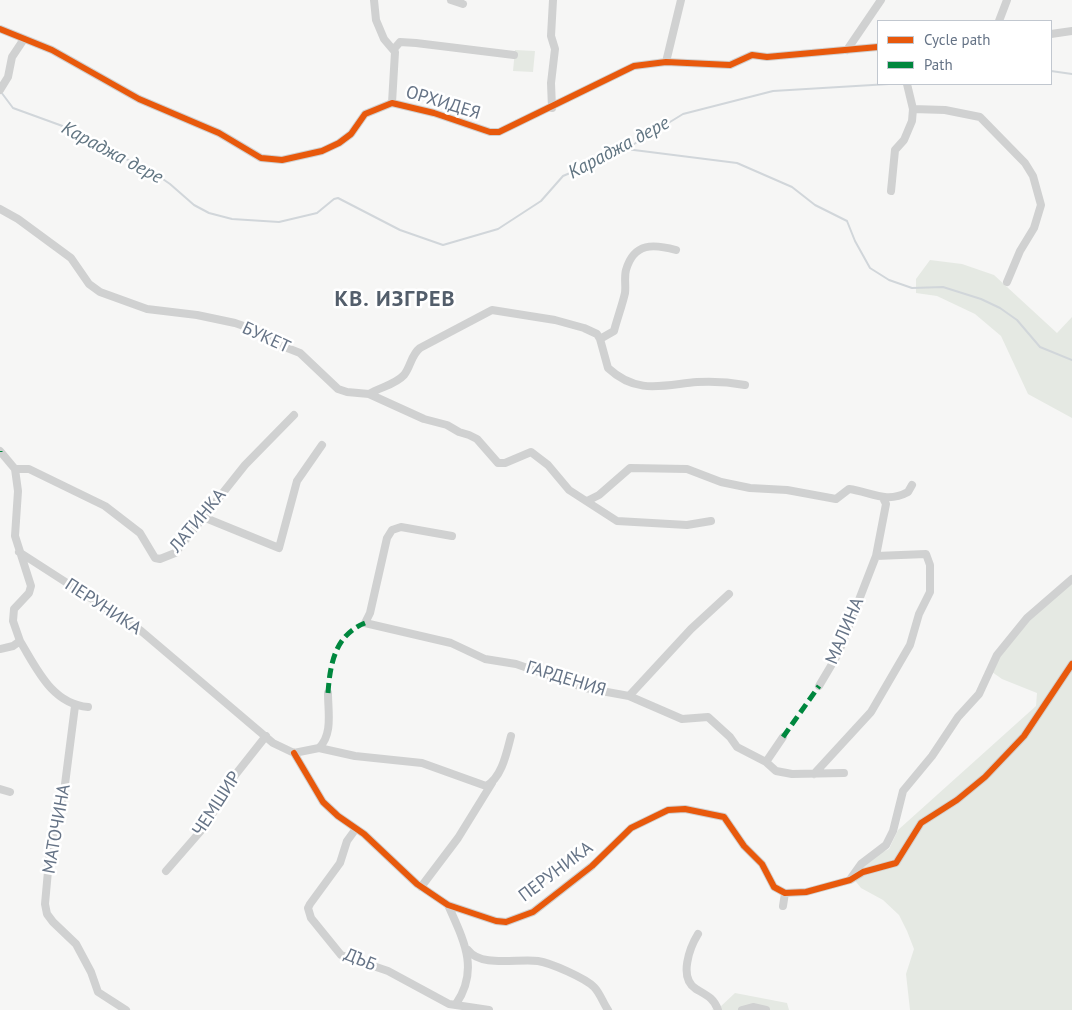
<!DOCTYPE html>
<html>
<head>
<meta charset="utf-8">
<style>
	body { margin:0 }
	#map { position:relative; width:1072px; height:1010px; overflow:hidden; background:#f6f6f5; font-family:"PT Sans",sans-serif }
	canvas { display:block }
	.legend { position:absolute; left:877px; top:20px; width:175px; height:65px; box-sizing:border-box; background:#fff; border:1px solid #c1c7cf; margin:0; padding:6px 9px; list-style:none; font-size:15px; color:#657386 }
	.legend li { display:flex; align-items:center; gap:10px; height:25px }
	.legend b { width:25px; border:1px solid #c1c7cf }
</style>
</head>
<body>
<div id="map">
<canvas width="1072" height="1010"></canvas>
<ul class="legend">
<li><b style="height:6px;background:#e8590c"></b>Cycle path</li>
<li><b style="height:6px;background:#00873e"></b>Path</li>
</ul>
</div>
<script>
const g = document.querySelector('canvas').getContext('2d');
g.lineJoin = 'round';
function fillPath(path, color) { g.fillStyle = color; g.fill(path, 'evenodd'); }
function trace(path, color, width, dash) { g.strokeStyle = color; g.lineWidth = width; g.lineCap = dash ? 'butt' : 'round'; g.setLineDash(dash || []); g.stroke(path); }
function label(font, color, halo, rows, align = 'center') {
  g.font = font + ' "PT Sans",sans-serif'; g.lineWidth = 5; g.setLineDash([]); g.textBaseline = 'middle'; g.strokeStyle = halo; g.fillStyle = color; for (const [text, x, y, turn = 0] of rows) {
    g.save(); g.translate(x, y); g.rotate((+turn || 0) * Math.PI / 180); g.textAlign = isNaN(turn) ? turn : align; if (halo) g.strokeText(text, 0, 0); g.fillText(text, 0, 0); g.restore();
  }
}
fillPath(new Path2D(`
	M515 50 535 51 533 72 513 71Z
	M930 260 962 264 994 275 1057 333 1072 317V418L1028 394 1001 336 975 314 937 296 916 293V279Z
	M1072 580V1010H910L906 974 914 949 907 931 899 915 883 900 861 888 853 878 870 858 889 849 898 830 1036 706 1037 693 1002 679 992 672C1006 631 1039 606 1072 580Z
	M735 993 787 1003 789 1010H711L719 1008Z`), '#e5e9e3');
trace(new Path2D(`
	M1051 71 1072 74
	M1 92 13 108 68 128 87 144 144 166 170 184 194 205 209 213 232 219 279 222 317 213 334 199 338 198 400 230 443 245 498 229 541 201 563 176 626 149 683 114 773 91 889 84
	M626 149 737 163 792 187 815 205 847 221 855 241 870 268 889 280 912 288 943 287 981 299 1000 308 1017 320 1040 347 1072 360`), '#d1d6da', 2);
trace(new Path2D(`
	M374 0 376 20 384 39 395 52 392 103
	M451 0 463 4
	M999 21 1007 0
	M0 29 52 50 139 99 219 133 261 158 282 160 322 151 339 143 351 134 365 114 392 103 434 113 490 132H499L634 66 666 62 730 65 752 55 767 57 878 47
	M1051 34 1072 31
	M394 49 400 42 416 43 514 55
	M847 50 881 0
	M666 62 681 0
	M0 90 8 77 12 57 24 39
	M552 108 551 83 555 49 551 36 553 0
	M913 109 945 110 980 117 1025 163 1033 176 1041 205 1034 228 1020 251 1007 282
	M891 191 895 150 904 140 912 121 913 109 907 84
	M0 209 18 219 71 258 89 284 100 292 147 309 197 315 235 323 258 331 277 344 300 353 338 389 347 392 369 394 424 419 447 425 459 432 469 435 477 439 498 463H505L531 452 548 465 569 490 617 521 687 525 711 521
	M600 339 608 368C637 395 663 385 697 382 714 381 729 382 745 385
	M369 394C380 387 395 385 404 375 411 366 411 355 420 348L492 310 555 320 584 328 597 334 600 339 614 331C617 319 622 306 625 293 626 286 624 277 626 270 634 242 654 244 676 250
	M0 451 15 469 18 491 15 536 31 586 29 593 14 609 13 621 20 641 13 646 0 649
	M15 469H29L105 506 140 533 155 558 160 559 175 553 245 465 294 415
	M587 501 599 495 630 468 687 469 721 482 750 488 787 490 836 499 849 489C871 492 886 504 908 492L912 485
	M203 517 279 548 297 481 322 445
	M452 536 401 527 392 530 387 538 370 613 365 623 451 643 485 659 516 664 585 688 629 696 691 629 729 594
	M19 552 140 630 273 743 294 753 319 748 355 756 422 763 486 786C502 778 507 751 511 736
	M876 556 886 504 883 498
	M20 641C37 669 52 704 88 707
	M629 696 682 719 708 717 730 737 737 747 766 762 776 771 792 774 844 773
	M75 706 64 792 50 849 45 904 47 914 53 922 76 944 91 972 98 992 126 1010
	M319 748C333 734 328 712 328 693
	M294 753 323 802 338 816 364 834 417 884 448 905 496 921 506 922 533 912 592 866 631 828 668 810 685 809 724 817 744 846 762 864 774 887 785 893 806 892 850 880 863 872 896 863 921 823 957 800 985 777 1024 736 1072 664
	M766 762 783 737
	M814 774 871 712 910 645 919 614 930 592V565L926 554 876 556 838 654 819 686
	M0 789 10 792
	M355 830 347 841 340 863 310 904 308 908 311 918 341 955 388 971 449 1004 489 1010
	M166 871 206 825 232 779 266 736
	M851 878 861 864 886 845 893 831 903 791 932 756 958 717 979 694 997 655 1027 618 1072 579
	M421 887 458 838 492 783
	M448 905C463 939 480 969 456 1004
	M783 906 785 893
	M698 934C690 947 678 978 696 989 706 995 714 998 718 1010
	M468 950C481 968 519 958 538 961 551 963 585 978 594 987 600 993 603 1003 608 1010
	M742 1010 753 1007 766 1010`), '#d0d1d1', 8);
trace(new Path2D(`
	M0 452V451
	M328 693C330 664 335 635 365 623
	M783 737 819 686`), '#00873e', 5, [10, 5]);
trace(new Path2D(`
	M0 29 52 50 139 99 219 133 261 158 282 160 322 151 339 143 351 134 365 114 392 103 434 113 490 132H499L634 66 666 62 730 65 752 55 767 57 878 47
	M294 753 323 802 338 816 364 834 417 884 448 905 496 921 506 922 533 912 592 866 631 828 668 810 685 809 724 817 744 846 762 864 774 887 785 893 806 892 850 880 863 872 896 863 921 823 957 800 985 777 1024 736 1072 664`), '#e8590c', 6);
label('18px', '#657386', '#fff', [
	["ОРХИДЕЯ",443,103,17],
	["БУКЕТ",266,338,25],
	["ЛАТИНКА",198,521,-50],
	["ПЕРУНИКА",103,607,33],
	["МАЛИНА",845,631,-67],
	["ГАРДЕНИЯ",566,679,17],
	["ЧЕМШИР",217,804,-57],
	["МАТОЧИНА",57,829,-80],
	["ПЕРУНИКА",556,872,-37],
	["ДЪБ",360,960,22]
]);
label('italic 19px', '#617582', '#fff', [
	["Караджа дере",619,148,-28],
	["Караджа дере",112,153,28]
]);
g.letterSpacing = '1px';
label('bold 22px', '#535e6b', '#fff', [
	["КВ. ИЗГРЕВ",395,300]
]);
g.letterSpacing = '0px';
</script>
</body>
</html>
